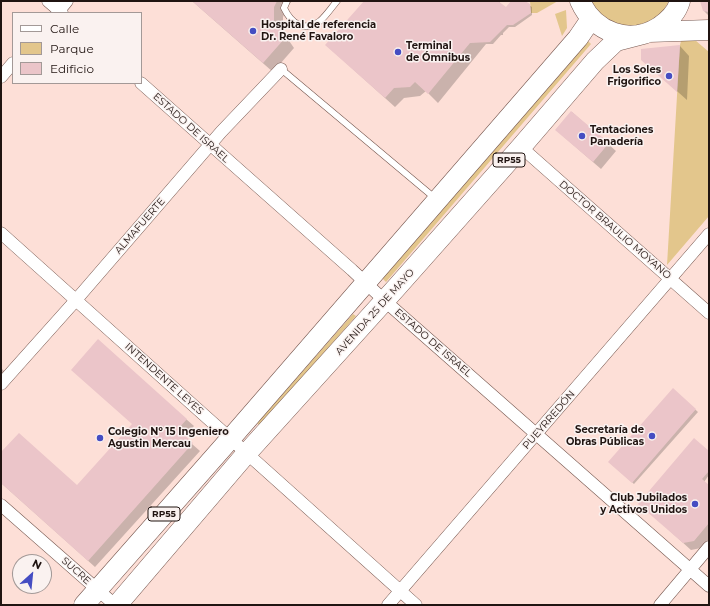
<!DOCTYPE html>
<html>
<head>
<meta charset="utf-8">
<style>
	body { margin:0 }
	#map { position:relative; width:710px; height:606px; overflow:hidden; background:#fddfd7; font-family:Montserrat,sans-serif }
	canvas { display:block }
	.frame { position:absolute; inset:0; border:2px solid #201411; pointer-events:none }
	.legend { position:absolute; left:12px; top:12px; width:130px; height:72px; box-sizing:border-box; background:#faf2f0; border:1px solid #a39997; margin:0; padding:5px 7px; list-style:none; font-size:12px; color:#201411 }
	.legend li { display:flex; align-items:center; gap:8px; height:20px }
	.legend b { width:20px; border:1px solid #a39997 }
	.north { position:absolute; left:12px; top:554px; width:40px; height:40px; box-sizing:border-box; background:#faf2f0; border:1px solid #a39997; border-radius:50%; rotate:27deg; font-size:11px; font-weight:700; line-height:16px; text-align:center; color:#201411 }
	.north::after { content:''; display:block; margin:auto; width:14px; height:18px; background:#454dc2; clip-path:polygon(50% 0,100% 100%,50% 72%,0 100%) }
</style>
</head>
<body>
<div id="map">
<canvas width="710" height="606"></canvas>
<div class="frame"></div>
<ul class="legend">
<li><b style="height:5px;background:#fff"></b>Calle</li>
<li><b style="height:11px;background:#e3c68c"></b>Parque</li>
<li><b style="height:11px;background:#ebc5c9"></b>Edificio</li>
</ul>
<div class="north">N</div>
</div>
<script>
const g = document.querySelector('canvas').getContext('2d');
g.lineJoin = 'round';
function fillPath(path, color) { g.fillStyle = color; g.fill(path, 'evenodd'); }
function trace(path, color, width, dash) { g.strokeStyle = color; g.lineWidth = width; g.lineCap = dash ? 'butt' : 'round'; g.setLineDash(dash || []); g.stroke(path); }
function label(font, color, halo, rows, align = 'center') {
  g.font = font + ' Montserrat,sans-serif'; g.lineWidth = 3; g.setLineDash([]); g.textBaseline = 'middle'; g.strokeStyle = halo; g.fillStyle = color; for (const [text, x, y, turn = 0] of rows) {
    g.save(); g.translate(x, y); g.rotate((+turn || 0) * Math.PI / 180); g.textAlign = isNaN(turn) ? turn : align; if (halo) g.strokeText(text, 0, 0); g.fillText(text, 0, 0); g.restore();
  }
}
fillPath(new Path2D(`
	M530 1H558L537 13H531Z
	M587 1H669L662 13 651 22 637 27 607 23Z
	M566 10 567 28 562 36 555 14Z
	M587 40 591 44 386 282 382 278Z
	M695 40 709 52V216L667 265 680 45 681 41Z
	M353 314 356 316 260 426 257 423Z`), '#e3c68c');
fillPath(new Path2D(`
	M192 1H292L288 6 283 17V32L294 48 273 72Z
	M365 1H500V4L506 9 512 1H523L532 7V15L515 27H509L503 33V35H501L493 44H486L438 103 426 91 420 96 404 98 395 107 326 45Z
	M701 1H709V16L704 11Z
	M680 46 689 56 687 100 652 69Z
	M572 112 616 151 601 169 564 137Z
	M1 368 7 374 1 382Z
	M673 389 698 412 634 484 609 462Z
	M186 419 194 426 184 437 200 451 95 567 1 483V454L77 486Z
	M709 452V475L704 482 709 486V539L701 548 691 550 671 532Z`), '#0003');
fillPath(new Path2D(`
	M192 1H277L274 7V21L285 38 263 63Z
	M364 1H498L506 7 511 1H525L530 4 531 13 513 25H507L490 42 470 43 428 94 415 82 410 87 394 88 385 98 325 45Z
	M700 1H709V12L703 11Z
	M680 45 677 92 641 60V49Z
	M571 111 609 143 593 162 555 130Z
	M98 339 187 419 178 429 193 443 88 561 1 483V452L19 433 77 485 132 424 71 370Z
	M673 388 696 409 632 483 608 462Z
	M694 438 709 451V471L702 479 709 485V523L694 541 683 543 638 504Z`), '#ebc5c9');
const lane = new Path2D(`
	M287 1 284 8C291 23 304 33 320 21 326 16 332 7 337 1
	M281 69 436 199`);
const street = new Path2D(`
	M48 1 62 13
	M57 13 67 1
	M1 77 13 63
	M141 83 352 270 385 301 709 586
	M521 147 709 313
	M1 233 416 605
	M1 384 76 300 221 132 281 69
	M1 505 115 605
	M388 605 709 234
	M660 605 709 547`);
const primary = new Path2D(`
	M580 1C594 32 629 46 659 27 668 21 677 12 680 1
	M649 32 709 30
	M84 605 231 438 578 38 591 19
	M117 605 246 454 396 288 521 147 595 61 616 41 643 34`);
trace(lane, '#76574f', 7);
trace(street, '#76574f', 13);
trace(primary, '#76574f', 21);
trace(lane, '#fff', 6);
trace(street, '#fff', 12);
trace(primary, '#fff', 20);
for (const [x, y, r, color] of [
	[253,31,4,"#454dc2"],
	[398,52,4,"#454dc2"],
	[669,76,4,"#454dc2"],
	[582,136,4,"#454dc2"],
	[652,436,4,"#454dc2"],
	[100,438,4,"#454dc2"],
	[695,504,4,"#454dc2"]
]) { const dot = new Path2D(); dot.arc(x, y, r, 0, 2 * Math.PI); g.fillStyle = color; g.fill(dot); trace(dot, '#faf2f0', 1.5); }
for (const [x, y, w] of [
	[509,160,32],
	[164,514,32]
]) { const box = new Path2D(); box.roundRect(x - w / 2, y - 7, w, 14, 3); g.fillStyle = '#faf2f0'; g.fill(box); trace(box, '#201411', 1); }
label('bold 9px', '#201411', null, [
	["RP55",509,160],
	["RP55",164,514]
]);
label('bold 10px', '#201411', '#faf2f0', [
	["Hospital de referencia",261,25],
	["Dr. René Favaloro",261,37],
	["Terminal",406,46],
	["de Ómnibus",406,58],
	["Los Soles",661,70,"right"],
	["Frigorifico",661,82,"right"],
	["Tentaciones",590,130],
	["Panadería",590,142],
	["Secretaría de",644,430,"right"],
	["Obras Públicas",644,442,"right"],
	["Colegio Nº 15 Ingeniero",108,432],
	["Agustin Mercau",108,444],
	["Club Jubilados",687,498,"right"],
	["y Activos Unidos",687,510,"right"]
], 'left');
label('10px', '#201411', '#faf2f0', [
	["ESTADO DE ISRAEL",191,128,42],
	["ALMAFUERTE",140,226,-49],
	["DOCTOR BRAULIO MOYANO",615,230,41],
	["AVENIDA 25 DE MAYO",375,312,-48],
	["ESTADO DE ISRAEL",433,343,41],
	["INTENDENTE LEYES",164,379,42],
	["PUEYRREDÓN",549,420,-49],
	["SUCRE",76,571,42]
]);
</script>
</body>
</html>
